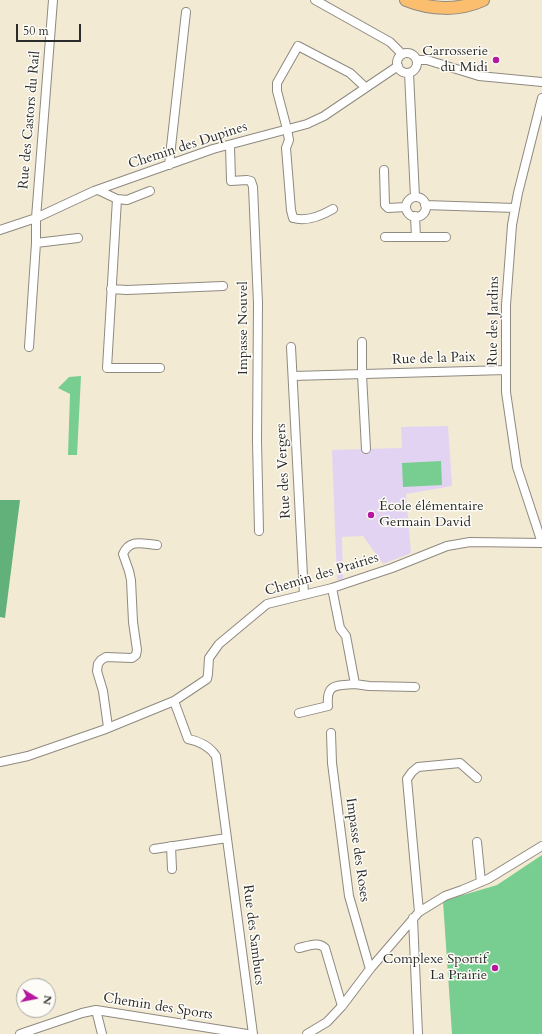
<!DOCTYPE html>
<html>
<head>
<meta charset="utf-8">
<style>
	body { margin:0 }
	#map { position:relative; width:542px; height:1034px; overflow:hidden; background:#f3ead4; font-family:Cardo,serif }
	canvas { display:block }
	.north { position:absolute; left:16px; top:978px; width:40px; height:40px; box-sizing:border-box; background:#fdfcf7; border:1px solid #a9a8a5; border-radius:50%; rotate:100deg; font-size:11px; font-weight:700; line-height:16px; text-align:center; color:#2b2b2b }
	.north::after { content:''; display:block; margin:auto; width:14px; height:18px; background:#b5179e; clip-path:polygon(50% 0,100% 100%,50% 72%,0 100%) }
	.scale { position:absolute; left:16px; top:24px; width:65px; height:18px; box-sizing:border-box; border:2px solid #2b2b2b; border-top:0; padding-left:5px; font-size:12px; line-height:14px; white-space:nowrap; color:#2b2b2b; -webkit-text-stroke:3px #fdfcf7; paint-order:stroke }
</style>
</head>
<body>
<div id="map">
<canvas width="542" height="1034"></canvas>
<div class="north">N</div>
<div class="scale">50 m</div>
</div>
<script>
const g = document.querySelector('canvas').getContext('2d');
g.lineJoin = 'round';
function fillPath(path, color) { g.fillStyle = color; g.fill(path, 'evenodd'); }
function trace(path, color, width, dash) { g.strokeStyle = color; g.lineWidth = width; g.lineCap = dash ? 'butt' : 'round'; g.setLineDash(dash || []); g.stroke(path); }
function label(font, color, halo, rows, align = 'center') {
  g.font = font + ' Cardo,serif'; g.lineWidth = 3; g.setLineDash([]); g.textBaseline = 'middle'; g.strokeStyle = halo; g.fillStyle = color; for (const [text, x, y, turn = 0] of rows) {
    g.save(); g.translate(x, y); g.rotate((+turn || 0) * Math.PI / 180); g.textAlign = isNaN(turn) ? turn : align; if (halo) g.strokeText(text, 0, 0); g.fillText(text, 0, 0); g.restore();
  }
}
fillPath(new Path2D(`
	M448 426 452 486 406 494 411 553 383 564 363 536 342 537 343 579 337 580 332 450 402 448 401 427Z`), '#e3d3f2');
fillPath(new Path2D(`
	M81 376 77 455H68L70 394 58 388 69 377Z
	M441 461 442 485 403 487 402 463Z
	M542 855V1034H452L443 901 497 885Z`), '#78cd90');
fillPath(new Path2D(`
	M0 500H20L5 618 0 617Z`), '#62b07a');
const street = new Path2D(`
	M315 0 390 42 402 54
	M397 63a10 10 0 1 1 20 0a10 10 0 1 1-20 0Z
	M417 60H427L479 76 542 82
	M409 73 415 197
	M230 145 231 181 247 180 251 181 253 187 258 303 257 441 259 531
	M169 165 186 12
	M384 170 385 205 388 208 406 207
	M98 190 117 199 107 368H160
	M406 207a10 10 0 1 1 20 0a10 10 0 1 1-20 0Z
	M117 199 127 200 150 191
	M425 205 515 208
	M333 209C321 216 307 222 293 218L291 210 286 148 289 140 287 129 277 91V83L298 46 350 73 365 87
	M415 216 416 237
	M0 230 36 218 94 191 213 149 307 124 324 116 398 66
	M385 237H446
	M36 243 78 238
	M111 289 127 290 223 286
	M362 342V375L366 449
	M29 347 36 243V218L53 0
	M291 347 304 595
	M293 376 506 370
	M542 543 517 467 506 392V305L512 225 518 193 542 98
	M332 588 340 628 346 636 355 684 369 686 415 687
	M174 701 188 739C199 741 210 747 216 756L253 1034
	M299 713 328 706C326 683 336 686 355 684
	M108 727 103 691 97 671 98 664 101 660 106 657 132 658 136 655 137 650 133 622 131 580 129 571 123 554C130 538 143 544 157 545
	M331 733 332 763 349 896 370 969
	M0 762 28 756 103 730 174 701 207 679 208 674 209 658 219 644 267 604 332 588 392 568 447 546 470 542 542 543
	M477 842 481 882
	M171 846 172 869
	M154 849 227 838
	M419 912 407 779 412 772 418 767 460 763 477 778
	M413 918 418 1034
	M299 948C308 946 318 941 325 948L342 1006
	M96 1010 102 1034
	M20 1034 82 1013 96 1010 247 1034
	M307 1034 327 1022 342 1006 370 969 419 912 445 896 462 890 488 879 542 846`);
const primary = new Path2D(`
	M406 0C431 10 459 11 483 0`);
trace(street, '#8f8a80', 10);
trace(primary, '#8f8a80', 14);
trace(street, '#fff', 8);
trace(primary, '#fbbe6e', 12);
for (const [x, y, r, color] of [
	[496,60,4,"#b5179e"],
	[371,515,4,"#b5179e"],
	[495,968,4,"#b5179e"]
]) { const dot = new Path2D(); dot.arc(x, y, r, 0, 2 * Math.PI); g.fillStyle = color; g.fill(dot); trace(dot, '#fdfcf7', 1.5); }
label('14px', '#2b2b2b', '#fdfcf7', [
	["Carrosserie",488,52],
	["du Midi",488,68],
	["École élémentaire",379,507,"left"],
	["Germain David",379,523,"left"],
	["Complexe Sportif",487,960],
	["La Prairie",487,976]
], 'right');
label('14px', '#2b2b2b', '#fdfcf7', [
	["Rue des Castors du Rail",30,120,-85],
	["Chemin des Dupines",188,146,-18],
	["Rue des Jardins",494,321,-89],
	["Impasse Nouvel",244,328,-90],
	["Rue de la Paix",434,359,-2],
	["Rue des Vergers",284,471,-93],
	["Chemin des Prairies",322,575,-17],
	["Impasse des Roses",357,850,82],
	["Rue des Sambucs",253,935,83],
	["Chemin des Sports",158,1007,9]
]);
</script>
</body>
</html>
